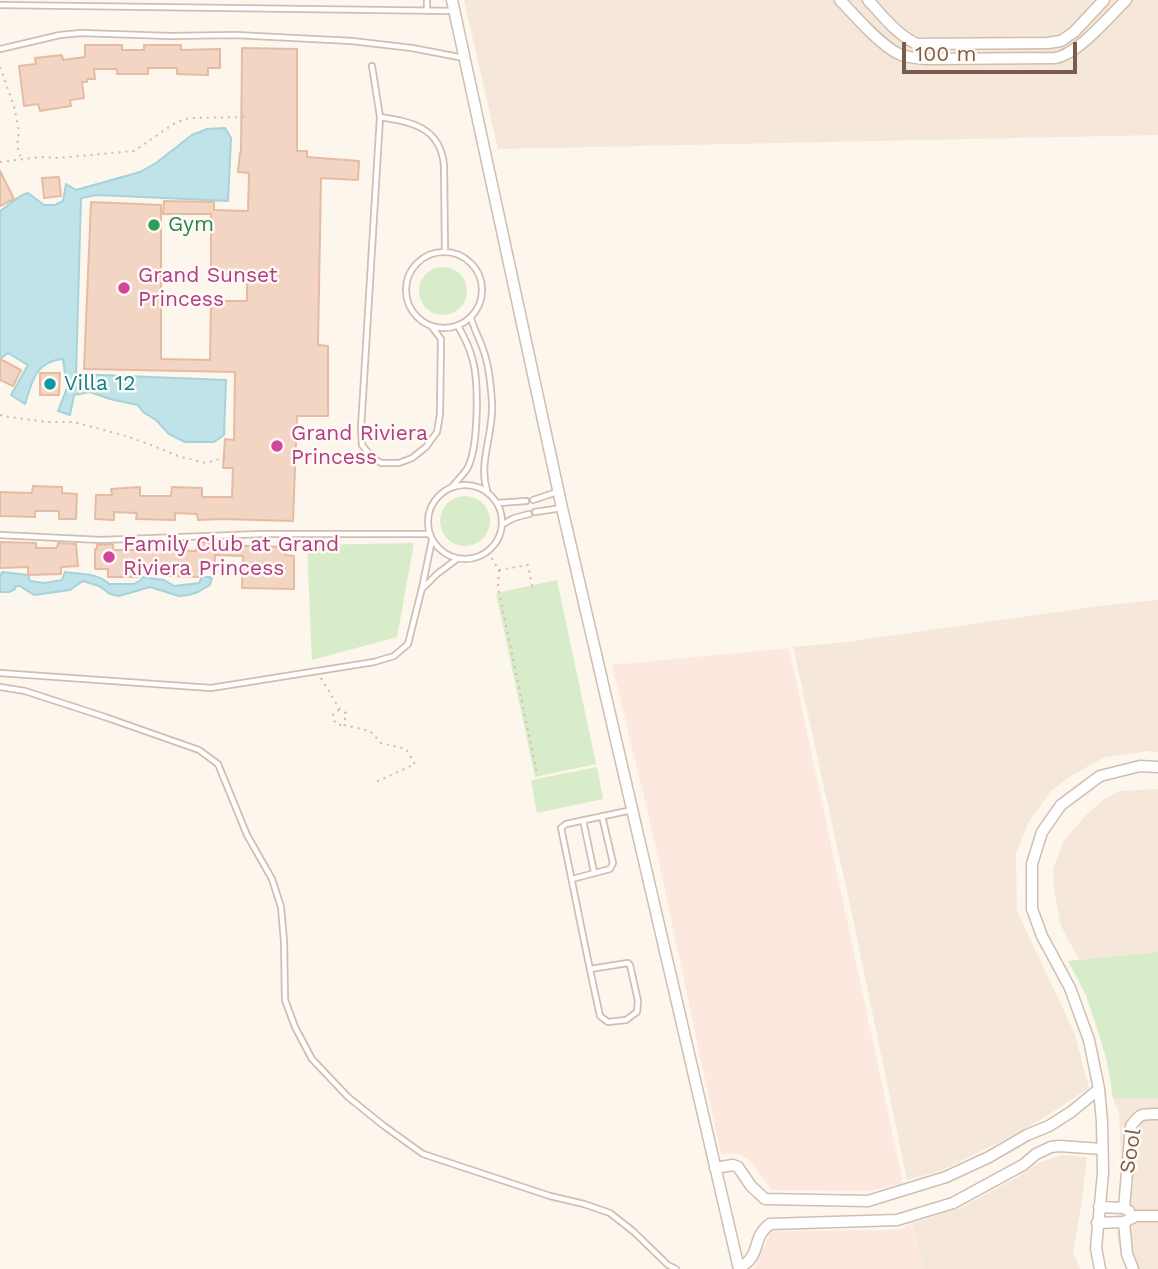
<!DOCTYPE html>
<html>
<head>
<meta charset="utf-8">
<style>
	body { margin:0 }
	#map { position:relative; width:1158px; height:1269px; overflow:hidden; background:#fdf6ec; font-family:"Work Sans",sans-serif }
	canvas { display:block }
	.scale { position:absolute; left:902px; top:42px; width:175px; height:32px; box-sizing:border-box; border:4px solid #7a5c4d; border-top:0; padding-left:9px; font-size:21px; line-height:24px; white-space:nowrap; color:#7a5c4d; -webkit-text-stroke:5px #fffaf3; paint-order:stroke }
</style>
</head>
<body>
<div id="map">
<canvas width="1158" height="1269"></canvas>
<div class="scale">100 m</div>
</div>
<script>
const g = document.querySelector('canvas').getContext('2d');
g.lineJoin = 'round';
function fillPath(path, color) { g.fillStyle = color; g.fill(path, 'evenodd'); }
function trace(path, color, width, dash) { g.strokeStyle = color; g.lineWidth = width; g.lineCap = dash ? 'butt' : 'round'; g.setLineDash(dash || []); g.stroke(path); }
function label(font, color, halo, rows, align = 'center') {
  g.font = font + ' "Work Sans",sans-serif'; g.lineWidth = 5; g.setLineDash([]); g.textBaseline = 'middle'; g.strokeStyle = halo; g.fillStyle = color; for (const [text, x, y, turn = 0] of rows) {
    g.save(); g.translate(x, y); g.rotate((+turn || 0) * Math.PI / 180); g.textAlign = isNaN(turn) ? turn : align; if (halo) g.strokeText(text, 0, 0); g.fillText(text, 0, 0); g.restore();
  }
}
fillPath(new Path2D(`
	M464 0H1158V135L498 149Z
	M1158 600V752L1149 751 1105 757 1072 775 1051 791 1028 823 1016 853 1017 911 1074 1032 1089 1088 1045 1117 1017 1133 941 1171 907 1180 852 914 793 647 846 642 1099 606Z
	M1158 789V952L1079 960 1061 926 1054 890 1053 869 1064 840 1085 816 1104 799 1120 791Z
	M1113 1098H1158V1269H1126L1117 1239 1121 1157 1119 1113Z
	M1062 1155 1087 1157 1081 1208 1073 1251 1080 1269H923L912 1223 960 1208 1020 1176 1038 1163Z`), '#f5e8da');
fillPath(new Path2D(`
	M789 648 903 1183 870 1191 772 1190 749 1160 736 1153 721 1155 655 843 612 665Z
	M912 1223 923 1269H753L769 1237 770 1231 882 1230 901 1229Z`), '#fde8e0');
fillPath(new Path2D(`
	M419 291a24 24 0 1 1 48 0a24 24 0 1 1-48 0Z
	M440 521a25 25 0 1 1 50 0a25 25 0 1 1-50 0Z
	M414 543 397 637 312 660 307 545Z
	M557 580 596 764 535 777 496 593Z
	M597 767 603 799 537 813 531 780Z
	M1158 952V1098H1113L1107 1061 1096 1025 1085 993 1068 961Z`), '#d8ecc9');
const water = new Path2D(`
	M225 128 231 138 228 201 121 196 97 195 81 198 76 374 226 380 224 435 214 442H185L169 434 156 420 143 412 138 405 110 399 90 392 74 395 70 415 58 411 67 388 63 359C36 361 32 381 25 404L11 395 28 365 8 353 0 359V211C10 205 18 195 28 193L44 205H55L63 201 66 184 76 190 140 172 156 163 192 135 207 129Z
	M2 572 28 575 30 581 45 583 62 580 65 572C81 575 97 572 109 584H134L141 580 142 577 164 580 174 586 199 583 202 577H212L210 585 198 592 189 595 179 596 150 587 119 596 110 594 99 586 83 581 70 590 34 595 20 586H16L15 589 9 592H0V577Z`);
fillPath(water, '#bfe3e8');
trace(water, '#a5d3da', 2);
const building = new Path2D(`
	M85 45H122V50H144V45H181V50L220 49V68H208V75L177 74V68H148V74H117V69H94L95 79H87V82H82L84 98 70 100 71 106 40 111 38 104 24 106 19 66 36 64 35 58 62 55 63 60 85 57Z
	M242 48 297 49V151H307V157L359 161 358 180 321 178 318 345 328 346V416H297L293 521 222 519 198 520 197 514 175 513V520L136 519 137 513 114 512V520L95 519 96 495H112L111 489 140 487V496H171L172 487 202 488V497H232L233 468H223L225 439 234 440 235 372 84 369 91 202 161 205V359L210 360 211 301H247V275L211 274V214H163L164 201 214 202V210L248 211 249 173 238 172 240 153H241Z
	M0 171 14 199 0 206Z
	M59 177 61 196 44 198 42 178Z
	M0 359 21 370 13 386 0 380Z
	M40 373H60L59 395H40Z
	M33 486 62 487V493L77 494 76 519H59V511H35V517L0 516V492L32 493Z
	M0 542 36 543V548H57L58 543 76 544 78 566 61 567V574L28 575V567L0 568Z
	M197 542 215 543V545L285 547V555L294 556V589L242 588 243 556 215 555V570H202V577L168 576V570L138 569V577H108V569H95V549H97V545L113 544V550H134V544H173V550L196 551Z`);
fillPath(building, '#f3d5c3');
trace(building, '#e6bba3', 2);
const service = new Path2D(`
	M427 0V11
	M0 5 453 11
	M0 49 60 35 81 33 170 36 235 35 352 41 412 48 464 58
	M372 66 380 117 361 428 362 445 372 457 381 463H399L412 458 426 447 437 432 440 414 441 339 432 327
	M380 117C412 122 440 127 444 165L445 252
	M406 290a38 38 0 1 1 76 0a38 38 0 1 1-76 0Z
	M471 318C474 329 479 338 483 349 489 365 491 386 492 403 494 432 478 463 487 490
	M428 522a37 37 0 1 1 74 0a37 37 0 1 1-74 0Z
	M452 487C457 480 466 473 469 465 478 443 479 385 473 361 470 349 465 338 458 326
	M533 500 557 492
	M498 503 526 501
	M535 512 562 508
	M503 524 514 518 529 514
	M0 535 101 540 262 534H430
	M423 588 437 574 457 559
	M0 673 211 688 374 662 394 656 408 644 422 588 432 540
	M0 687 25 691 105 717 199 750 218 764 247 835 272 879 281 907 284 941 285 1000 295 1027 312 1059 348 1097 384 1126 423 1154 550 1196 584 1204 610 1213 634 1232 668 1265 676 1269
	M583 820 594 872
	M572 879 610 869 613 863 602 816
	M590 969 628 963 630 965 638 1001 637 1012 626 1020 608 1022 600 1016C586 953 574 890 561 828L566 824 632 810`);
const minor = new Path2D(`
	M452 0 562 508 739 1269
	M840 0C854 15 881 46 899 54 907 58 917 58 927 59L1055 58C1078 54 1109 17 1126 0
	M868 0C883 16 897 35 917 44L1048 43 1061 41 1074 32 1104 0
	M715 1168 733 1165 738 1167 751 1186 765 1199 868 1201 946 1177 989 1157 1027 1135 1049 1126 1071 1112 1099 1089
	M1099 1207 1124 1208 1129 1211
	M1124 1208 1131 1126C1140 1113 1143 1114 1158 1114
	M1124 1222 1127 1254 1133 1269
	M1097 1223 1124 1222 1136 1216H1158
	M739 1268C763 1255 750 1239 770 1224L897 1220 953 1203 1023 1165 1036 1154 1051 1147 1059 1146 1102 1149
	M1100 1269 1096 1248 1103 1173 1102 1122 1099 1089 1089 1040 1070 988 1042 936 1032 909V864L1042 832 1061 805 1100 776 1140 766 1158 767`);
trace(service, '#d1beb0', 8);
trace(minor, '#d1beb0', 13);
trace(new Path2D(`
	M0 67 14 106 19 131 17 146 21 158
	M0 162 40 157 58 158 134 151 175 123 189 118 245 117
	M0 415 9 417 48 422H74L126 436 151 445 178 456 206 463 230 456
	M488 552 499 570 528 565 532 586
	M499 570 498 587 537 774
	M321 678 340 710 346 713 344 725 370 731 381 743 406 749 415 764 376 782
	M339 710 333 714 335 723 340 725 344 723`), '#d9b8a5', 2, [2, 5]);
trace(service, '#fff', 4.5);
trace(minor, '#fff', 10);
for (const [x, y, r, color] of [
	[154,225,7,"#2e9e5b"],
	[124,288,7,"#d1479c"],
	[50,384,7,"#0f9aa8"],
	[277,446,7,"#d1479c"],
	[109,557,7,"#d1479c"]
]) { const dot = new Path2D(); dot.arc(x, y, r, 0, 2 * Math.PI); g.fillStyle = color; g.fill(dot); trace(dot, '#fffaf3', 2.5); }
label('21px', '#27864d', '#fffaf3', [
	["Gym",168,225]
], 'left');
label('21px', '#b23c85', '#fffaf3', [
	["Grand Sunset",138,276],
	["Princess",138,300],
	["Grand Riviera",291,434],
	["Princess",291,458],
	["Family Club at Grand",123,545],
	["Riviera Princess",123,569]
], 'left');
label('21px', '#0d838f', '#fffaf3', [
	["Villa 12",64,384]
], 'left');
label('21px', '#7a5c4d', '#fffaf3', [
	["Sool",1131,1151,-81]
]);
</script>
</body>
</html>
